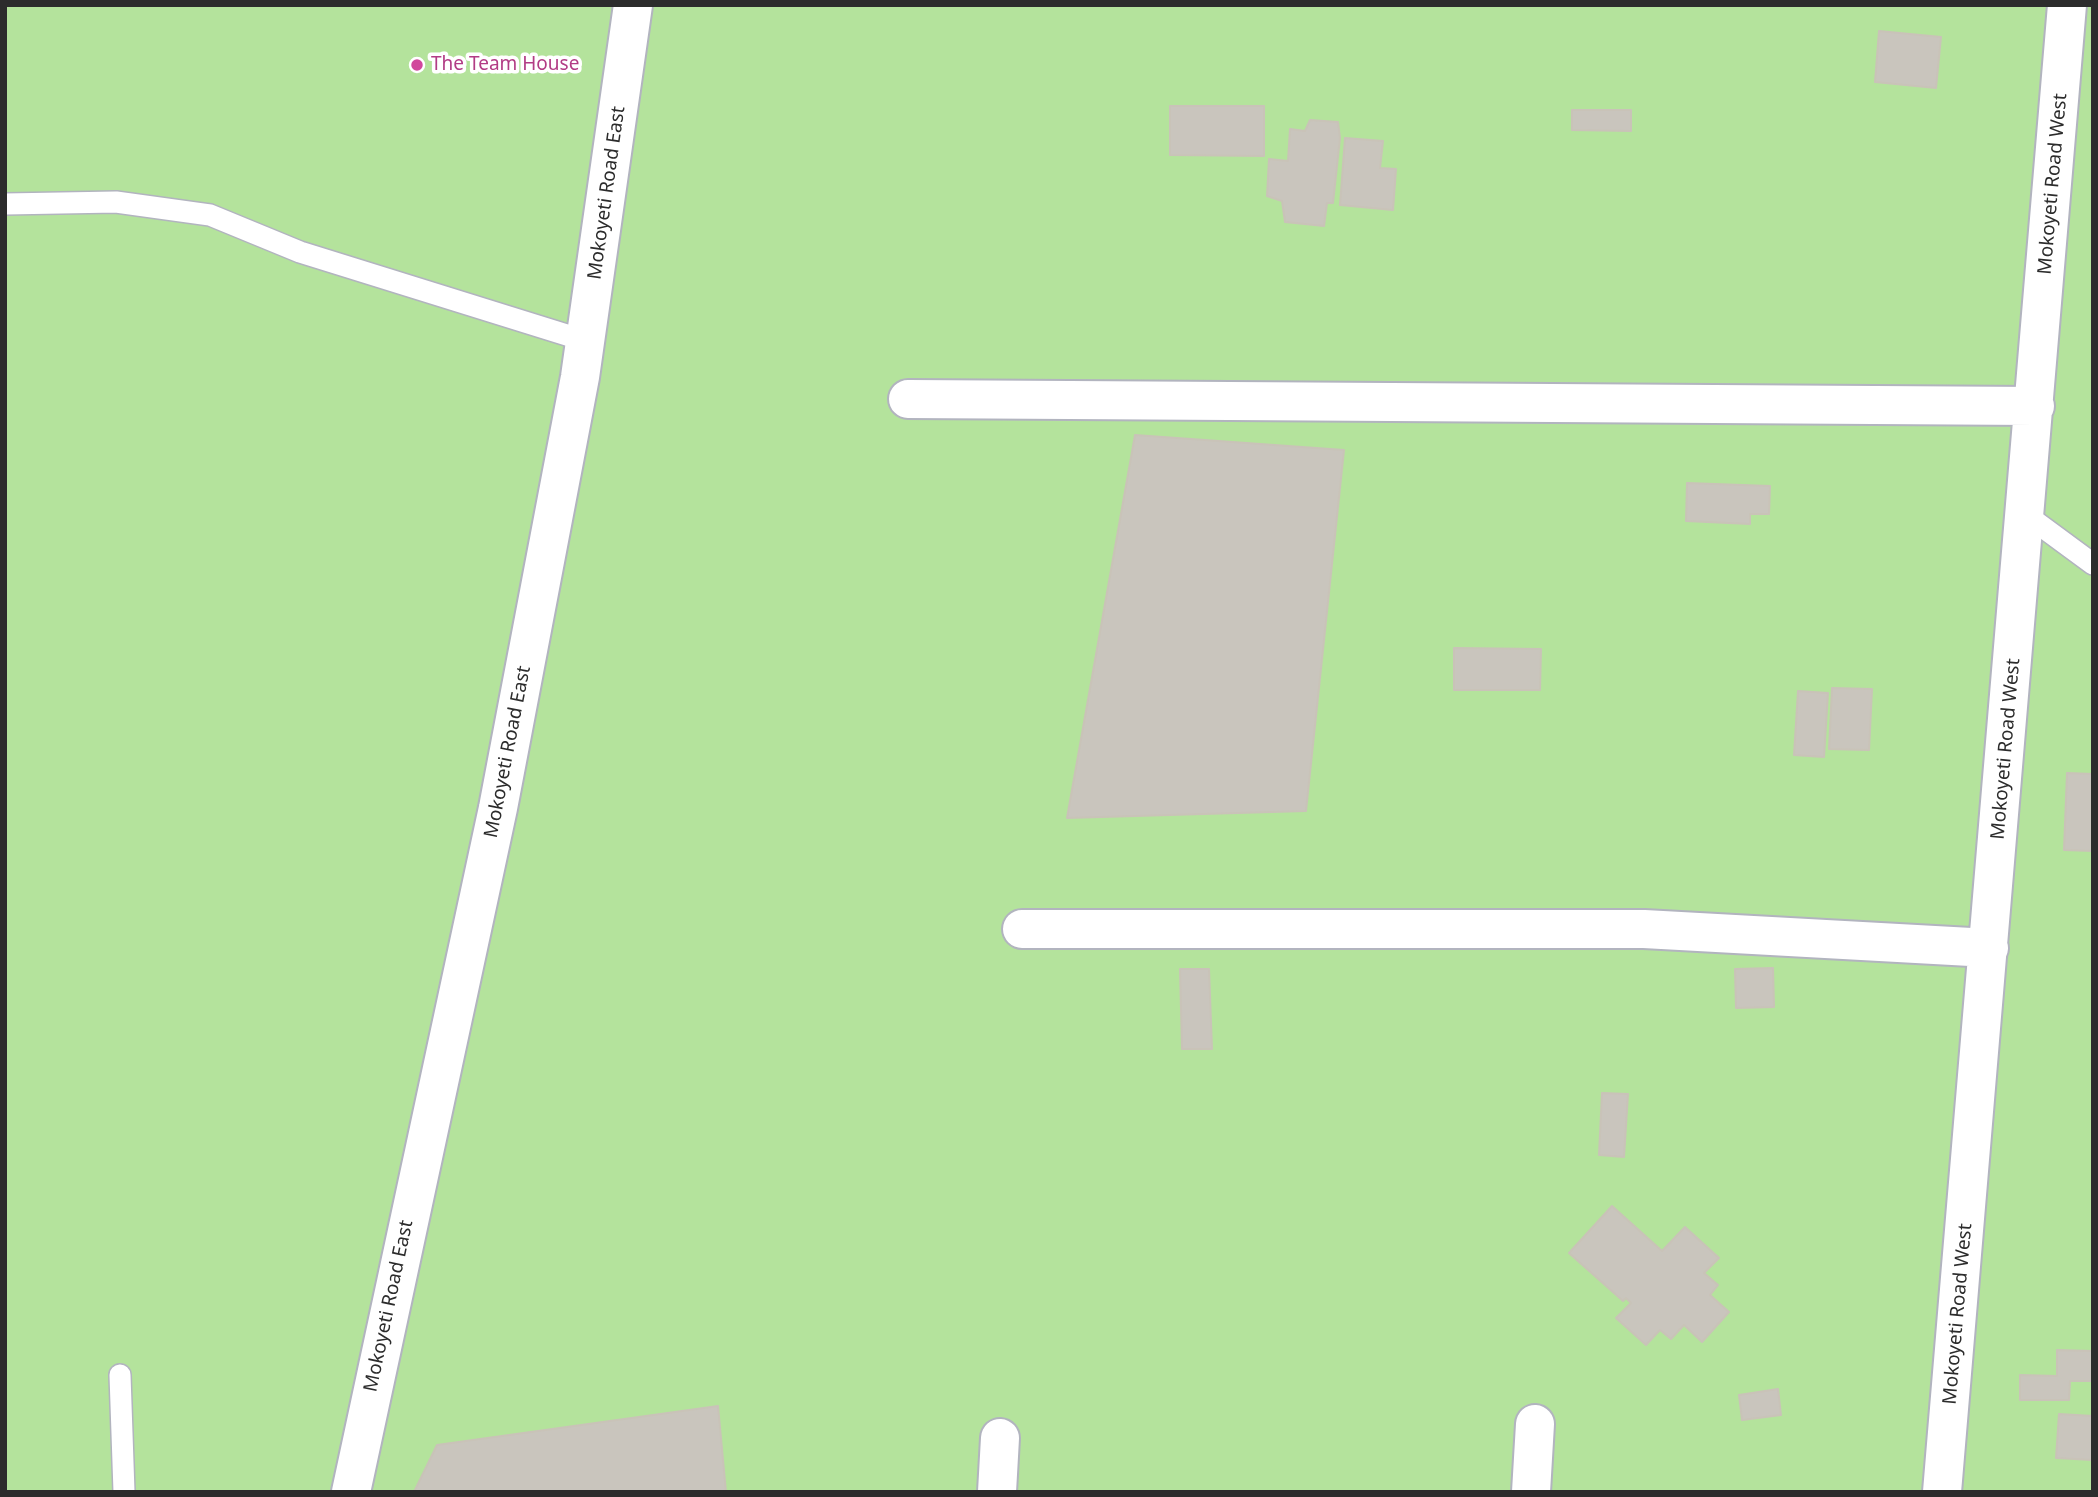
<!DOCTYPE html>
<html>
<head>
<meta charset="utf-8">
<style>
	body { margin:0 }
	#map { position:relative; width:2098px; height:1497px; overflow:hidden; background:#ede7de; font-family:"Noto Sans",sans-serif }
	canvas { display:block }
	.frame { position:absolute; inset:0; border:7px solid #2c2c2c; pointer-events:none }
</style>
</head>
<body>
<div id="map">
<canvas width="2098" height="1497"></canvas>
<div class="frame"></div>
</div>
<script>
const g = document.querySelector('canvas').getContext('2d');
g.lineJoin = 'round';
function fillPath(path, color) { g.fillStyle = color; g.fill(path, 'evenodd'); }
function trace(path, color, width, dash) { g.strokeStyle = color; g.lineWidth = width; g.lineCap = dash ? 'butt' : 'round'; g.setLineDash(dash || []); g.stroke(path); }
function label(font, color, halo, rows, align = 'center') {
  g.font = font + ' "Noto Sans",sans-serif'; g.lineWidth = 7; g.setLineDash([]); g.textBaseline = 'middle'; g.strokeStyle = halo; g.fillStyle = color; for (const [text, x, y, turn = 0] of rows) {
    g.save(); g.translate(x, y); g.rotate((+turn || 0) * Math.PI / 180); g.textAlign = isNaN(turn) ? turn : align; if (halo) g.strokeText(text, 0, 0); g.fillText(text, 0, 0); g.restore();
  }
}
fillPath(new Path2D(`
	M5 5H2093V1492H5Z`), '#b4e39c');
const building = new Path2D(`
	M1879 31 1941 37 1936 88 1875 82Z
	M1170 106H1264V156L1170 155Z
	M1572 110H1631V131L1572 130Z
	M1310 120 1338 122 1340 138 1333 203H1327L1324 226 1285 222 1282 201 1267 196 1269 159 1288 161 1290 129 1305 131Z
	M1345 138 1383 141 1380 168 1396 169 1393 210 1340 205Z
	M1135 435 1344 450 1306 811 1067 818Z
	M1687 483 1770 486 1769 514H1750V524L1686 521Z
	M1454 648 1541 649 1540 690H1454Z
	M1832 688 1872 689 1869 750 1829 749Z
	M1798 691 1828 693 1824 757 1794 755Z
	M2067 773 2093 774V851L2064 850Z
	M1773 968 1774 1007 1736 1008 1735 969Z
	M1180 969H1209L1212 1049H1182Z
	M1602 1093 1628 1094 1624 1157 1599 1155Z
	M1612 1206 1662 1251 1685 1227 1719 1258 1704 1273 1718 1285 1710 1295 1729 1312 1702 1342 1684 1325 1671 1339 1660 1330 1646 1345 1616 1318 1631 1303 1626 1298 1623 1301 1569 1253Z
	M2057 1350 2093 1351V1381H2070L2069 1400H2020V1375L2057 1376Z
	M1778 1389 1781 1415 1742 1420 1739 1395Z
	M718 1406 726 1492H414L437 1445Z
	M2059 1414 2093 1416V1460L2056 1458Z`);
fillPath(building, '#c9c5bd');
trace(building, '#c9c3b8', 2);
const lane = new Path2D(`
	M5 204 116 202 210 215 300 252 586 341
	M2025 514 2093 564
	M120 1375 124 1492`);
const street = new Path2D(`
	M908 399 2035 406
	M1022 929H1644L1989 948
	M351 1492 498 808 580 377 633 5
	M997 1492 1000 1438
	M1531 1492 1535 1424
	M1942 1492 2067 5`);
trace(lane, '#b2b4bf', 24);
trace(street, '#b2b4bf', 42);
trace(lane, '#fff', 21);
trace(street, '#fff', 38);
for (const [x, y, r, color] of [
	[417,65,7,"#d1479c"]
]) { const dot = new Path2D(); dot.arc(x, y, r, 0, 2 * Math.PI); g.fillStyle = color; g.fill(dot); trace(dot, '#fff', 2.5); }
label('19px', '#b23c85', '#fff', [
	["The Team House",431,65]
], 'left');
label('19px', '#2c2c2c', '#fff', [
	["Mokoyeti Road West",2053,184,-85],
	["Mokoyeti Road East",607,193,-82],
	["Mokoyeti Road West",2006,749,-85],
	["Mokoyeti Road East",508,752,-79],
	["Mokoyeti Road East",389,1306,-78],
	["Mokoyeti Road West",1958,1314,-85]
]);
</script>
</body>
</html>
